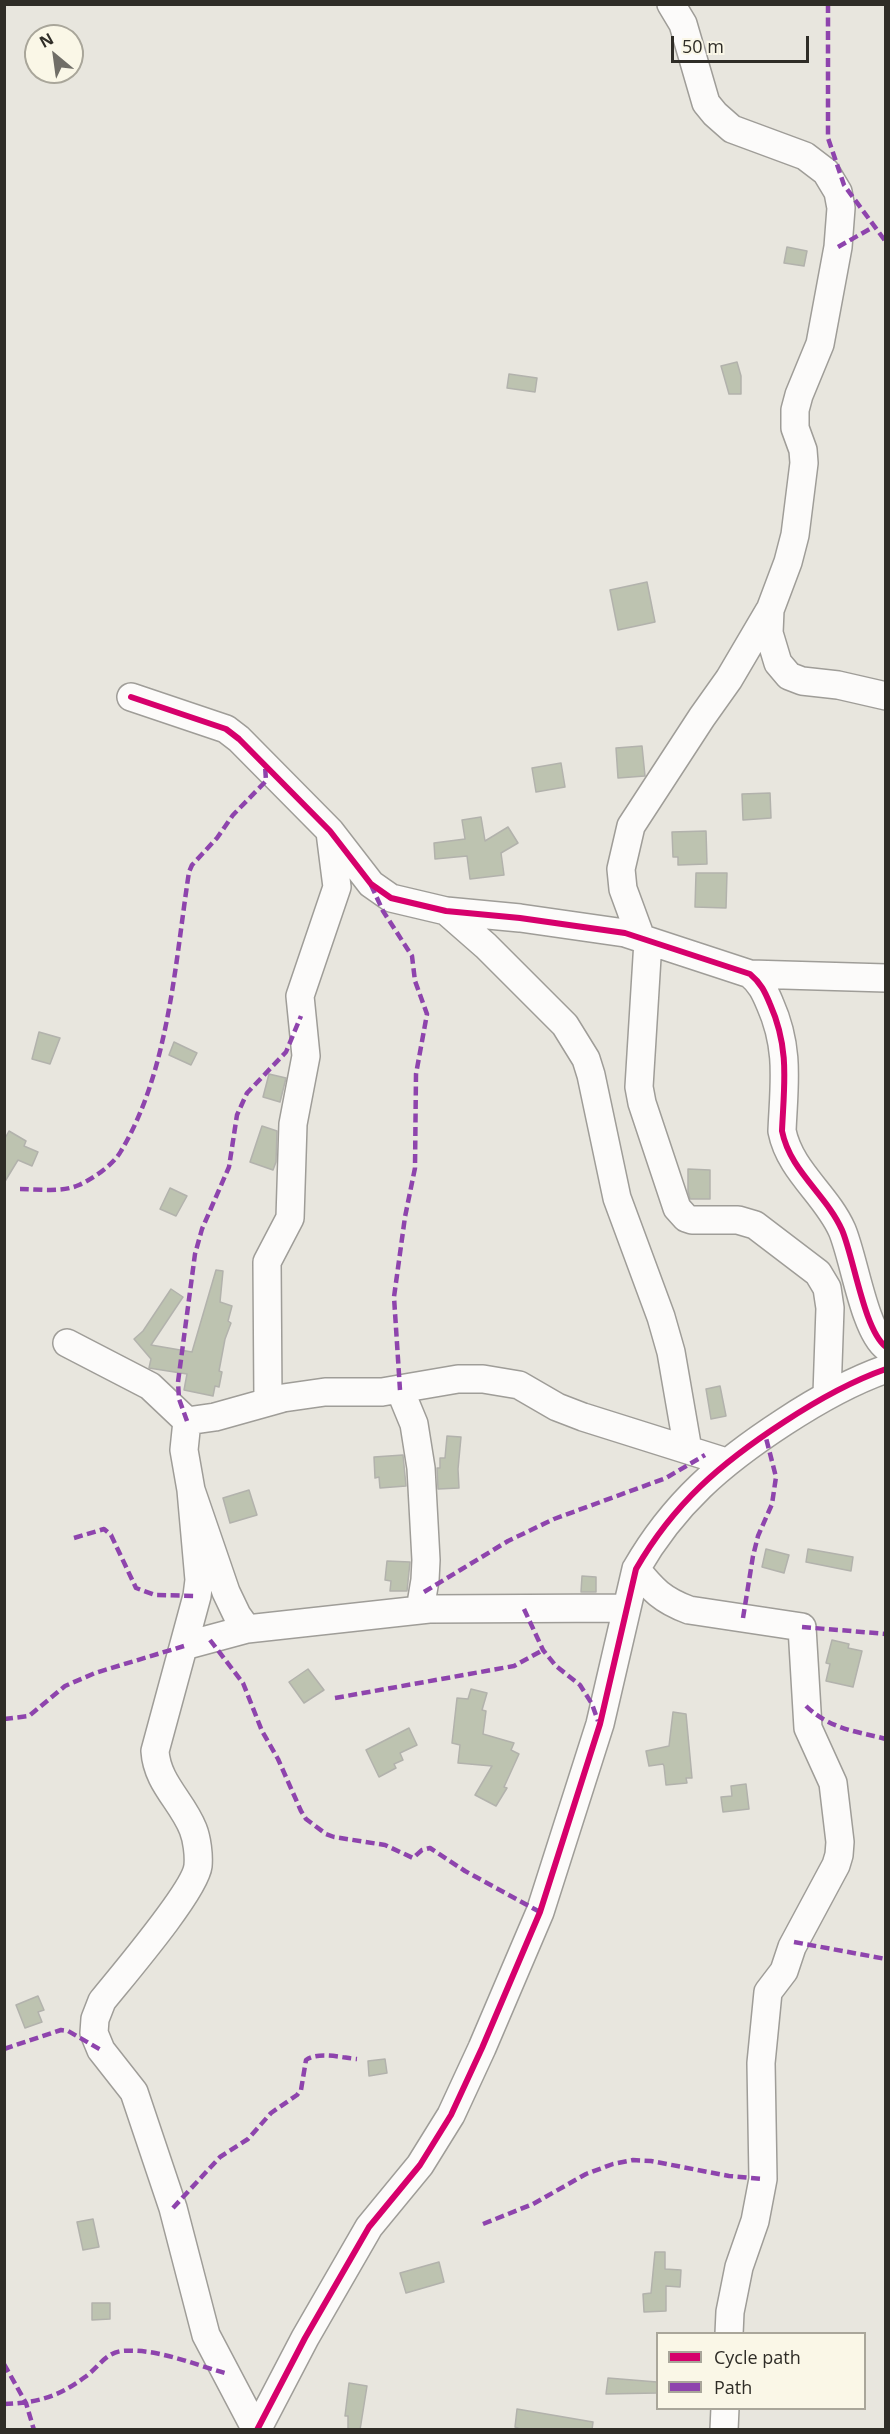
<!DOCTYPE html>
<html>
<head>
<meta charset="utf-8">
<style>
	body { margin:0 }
	#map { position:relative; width:890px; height:2434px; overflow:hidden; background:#e8e6de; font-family:"Open Sans",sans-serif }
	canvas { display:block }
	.frame { position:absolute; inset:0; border:6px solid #2f2d27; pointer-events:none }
	.legend { position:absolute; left:656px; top:2332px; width:210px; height:78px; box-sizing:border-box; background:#faf7e7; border:2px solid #a9a69a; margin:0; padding:8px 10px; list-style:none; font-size:18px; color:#2f2d27 }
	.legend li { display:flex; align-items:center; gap:12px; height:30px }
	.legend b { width:30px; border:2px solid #a9a69a }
	.north { position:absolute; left:24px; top:24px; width:60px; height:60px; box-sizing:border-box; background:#faf7e7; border:2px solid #a9a69a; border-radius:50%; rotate:331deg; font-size:16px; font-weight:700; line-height:24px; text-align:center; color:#2f2d27 }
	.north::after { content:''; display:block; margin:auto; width:21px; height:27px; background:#706e67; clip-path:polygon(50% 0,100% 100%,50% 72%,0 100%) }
	.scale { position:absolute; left:671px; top:36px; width:138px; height:27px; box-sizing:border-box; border:3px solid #2f2d27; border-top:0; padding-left:8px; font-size:18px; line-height:21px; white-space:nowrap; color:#2f2d27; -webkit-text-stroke:4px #faf7e7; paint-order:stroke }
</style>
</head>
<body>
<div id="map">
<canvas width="890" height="2434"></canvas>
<div class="frame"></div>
<ul class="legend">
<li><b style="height:8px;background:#d6006c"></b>Cycle path</li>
<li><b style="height:8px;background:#8e44ad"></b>Path</li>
</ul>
<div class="north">N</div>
<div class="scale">50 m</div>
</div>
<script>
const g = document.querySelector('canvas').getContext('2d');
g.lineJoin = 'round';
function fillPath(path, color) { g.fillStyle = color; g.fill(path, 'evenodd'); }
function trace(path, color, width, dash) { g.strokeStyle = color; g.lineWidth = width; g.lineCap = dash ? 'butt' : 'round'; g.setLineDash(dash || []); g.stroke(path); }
const building = new Path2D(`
	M787 247 807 251 804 266 784 263Z
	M737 362 741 376V394H729L721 366Z
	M509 374 537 378 535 392 507 388Z
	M647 582 655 622 618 630 610 590Z
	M642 746 645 776 618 778 616 748Z
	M561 763 565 787 536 792 532 768Z
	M770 793 771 818 743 820 742 794Z
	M481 817 485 841 508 827 518 843 501 853 504 875 470 879 467 856 435 859 434 843 465 839 462 820Z
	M706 831 707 864 678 865V857H673L672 832Z
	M696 873H727L726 908 695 907Z
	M39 1032 60 1038 50 1064 32 1059Z
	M174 1042 197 1053 191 1065 169 1055Z
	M269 1074 286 1078 280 1102 263 1097Z
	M262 1126 277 1131 276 1162 273 1170 250 1162Z
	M9 1131 26 1141 24 1146 38 1152 32 1166 18 1160 4 1183V1140Z
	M688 1169 710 1170V1199H690L688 1191Z
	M170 1188 187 1196 176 1216 160 1209Z
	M216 1270 223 1271 220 1302 232 1306 228 1321 231 1323 225 1339 219 1371 222 1372 219 1387 215 1386 213 1396 184 1390 187 1374 149 1368 151 1359 134 1339 143 1331 171 1289 183 1297 151 1345 192 1352Z
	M720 1386 726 1416 711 1419 706 1389Z
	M447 1436 461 1437 458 1469 459 1488 438 1489 437 1468H440V1458H445Z
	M403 1455 406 1486 380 1488 379 1477 375 1478 374 1457Z
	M249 1490 257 1515 230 1523 223 1498Z
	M766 1549 789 1555 784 1573 762 1567Z
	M808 1549 853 1557 851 1571 806 1562Z
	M387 1561 410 1562 407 1591H390L391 1581 385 1580Z
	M582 1576 596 1577V1592H581Z
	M832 1640 849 1644 848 1648 862 1651 853 1687 826 1681 830 1664 826 1663Z
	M308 1669 324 1690 304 1703 289 1682Z
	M471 1689 487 1693 482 1710 486 1711 483 1734 514 1743 511 1750 519 1754 504 1787 507 1788 496 1806 475 1795 492 1766 458 1763 460 1745 452 1743 457 1698 468 1699Z
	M673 1712 686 1714 692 1778H686L687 1783 666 1785 664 1766 663 1764 649 1766 646 1751 669 1746Z
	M409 1728 417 1745 400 1753 403 1760 394 1764 396 1768 379 1777 366 1750Z
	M746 1784 749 1809 723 1812 721 1797 732 1796 731 1786Z
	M38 1996 44 2010 38 2012 42 2022 25 2028 16 2005Z
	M385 2059 387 2073 369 2076 368 2061Z
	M93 2219 99 2247 83 2250 77 2222Z
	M655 2252H665V2269L681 2270 680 2287 666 2286V2311L644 2312 643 2294 651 2293Z
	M439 2262 444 2282 406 2293 400 2273Z
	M92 2303H110V2319L92 2320Z
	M608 2378 657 2382V2393L606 2394Z
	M349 2383 367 2386 360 2430H348V2416H345Z
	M517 2409 593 2422 592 2430H522L515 2427Z`);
fillPath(building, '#bdc3b0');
trace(building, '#b2b2ac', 1.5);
const minor = new Path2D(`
	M671 4 683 24 706 103 715 114 732 129 805 156 826 172 838 192 841 208 838 247 820 344 799 395 795 410V428L803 450 804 463 795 535 788 562 770 610 769 633 778 663 789 676 802 681 838 685 886 696
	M131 697 226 729 239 739 330 831 371 884 391 898 446 911 520 918 625 933 750 974C761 983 765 992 770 1004 790 1049 784 1084 782 1131 790 1171 826 1194 842 1230 854 1258 864 1330 886 1347
	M446 911 486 946 565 1025 586 1059 591 1075 617 1198 661 1317 671 1352 688 1450
	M641 938 623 889 621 869 631 826 702 717 729 679 769 611
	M648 941 639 1087 642 1103 677 1208 686 1218 692 1220H738L755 1225 818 1273 827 1288 830 1308 827 1394
	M750 974 886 978
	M67 1343 150 1386 187 1421 215 1417 283 1398 325 1392H382L458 1379H483L519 1385 557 1407 583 1417 726 1462
	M400 1390 414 1424 421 1468 426 1560 425 1580 420 1610
	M268 1402 267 1262 290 1218 293 1124 306 1056 300 996 337 887 330 832
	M187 1421 184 1450 191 1490 226 1592 237 1615 247 1629
	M191 1490 199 1580 197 1596 155 1751C157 1783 182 1801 193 1829 197 1839 199 1855 198 1866 195 1891 122 1976 102 2001L95 2019 94 2033 101 2050 134 2092 173 2208 206 2335 256 2430
	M636 1569C653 1590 662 1600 689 1610L802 1627 808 1728 833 1783 840 1842 839 1855 836 1865 792 1947 784 1971 768 1992 761 2063 763 2179 755 2221 739 2267 730 2312 729 2334
	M184 1646 247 1629 429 1609 625 1608
	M257 2430 305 2338 369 2227 420 2165 451 2115 482 2048 540 1912 600 1724 636 1569C674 1503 721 1463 784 1422 816 1401 849 1382 886 1369
	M724 2430 725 2408`);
trace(minor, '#9f9d98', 30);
trace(minor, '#fcfbfa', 27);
trace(new Path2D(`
	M828 4V138L844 185 886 242
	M838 247 875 226
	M371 885 383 911 412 956 415 981 427 1014 416 1074 415 1168 405 1217 394 1297 400 1390
	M20 1189C39 1189 61 1193 79 1185 93 1179 114 1164 121 1151 169 1071 175 963 189 872L192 865 217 838 233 815 266 781 265 765
	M187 1421 179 1399 178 1382 195 1254 202 1229 229 1167 237 1115 247 1093 286 1052 301 1016
	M74 1538 104 1529 111 1535 136 1588 155 1595 197 1596
	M424 1592 508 1541 554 1519 666 1478 705 1455
	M524 1609 543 1650 556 1666 580 1685 592 1704 598 1721
	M743 1618 753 1556 758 1536 772 1504 776 1477 765 1434
	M802 1627 886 1634
	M210 1640 243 1683 262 1731 278 1759 301 1811 306 1819 326 1834 334 1837 385 1845 413 1858 422 1850 430 1848 465 1871 540 1912
	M335 1698 514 1666 543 1650
	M806 1706C830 1729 855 1731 886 1739
	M4 1719 29 1716 65 1686 95 1673 184 1646
	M794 1942 886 1959
	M4 2049 61 2030 68 2031 101 2050
	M173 2208 220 2157 248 2139 271 2113 297 2095 301 2090 306 2060C318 2051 343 2058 357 2059
	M483 2224 533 2204 586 2174 613 2164 633 2160 651 2161 729 2176 763 2179
	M4 2364 26 2403 34 2430
	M4 2404C37 2403 58 2397 85 2377 98 2368 105 2353 122 2351 156 2348 193 2364 225 2373`), '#8e44ad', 4.5, [9, 4.5]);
trace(new Path2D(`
	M131 697 226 729 239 739 330 831 371 884 391 898 446 911 520 918 625 933 750 974C761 983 765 992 770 1004 790 1049 784 1084 782 1131 790 1171 826 1194 842 1230 854 1258 864 1330 886 1347
	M257 2430 305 2338 369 2227 420 2165 451 2115 482 2048 540 1912 600 1724 636 1569C674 1503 721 1463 784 1422 816 1401 849 1382 886 1369`), '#d6006c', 6);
</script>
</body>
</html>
